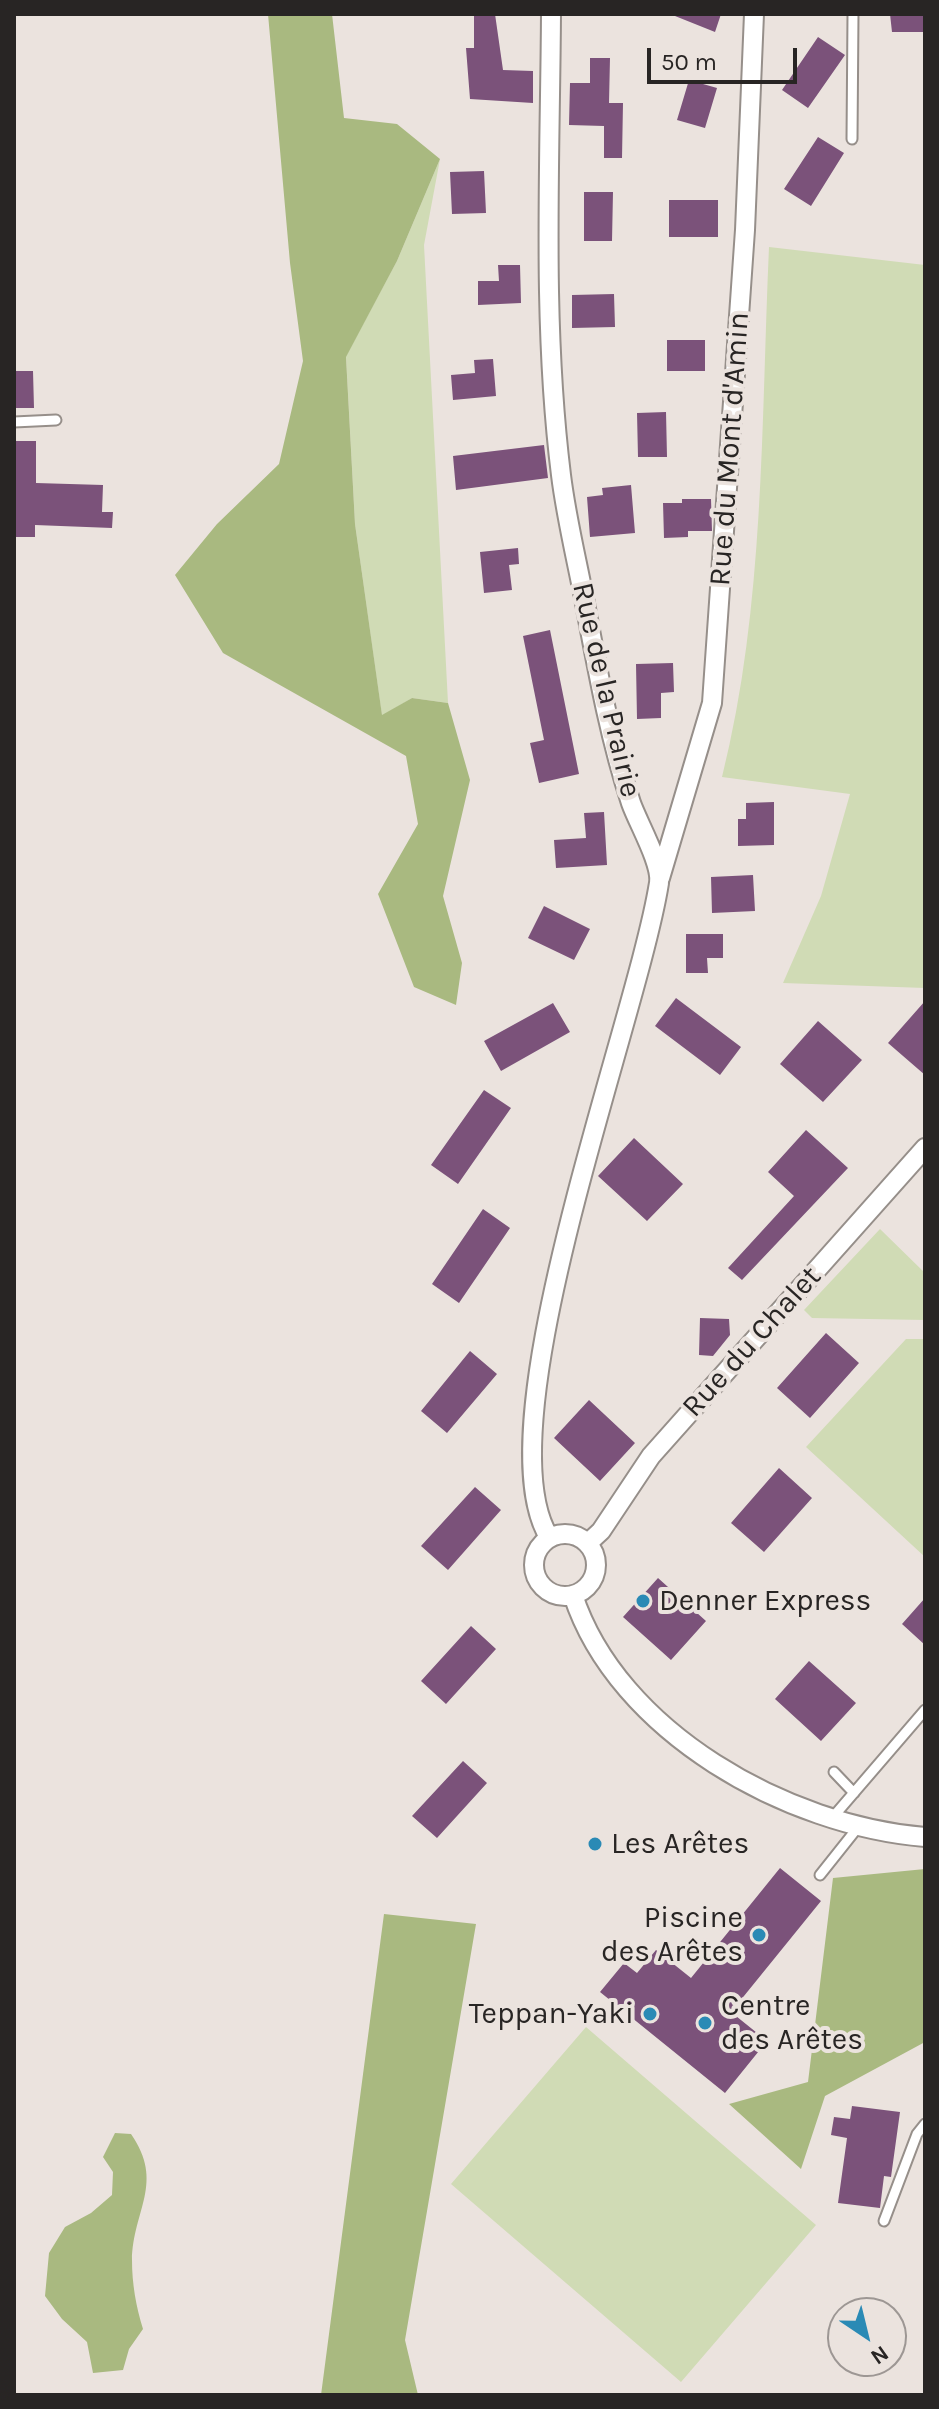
<!DOCTYPE html>
<html>
<head>
<meta charset="utf-8">
<style>
	body { margin:0 }
	#map { position:relative; width:939px; height:2409px; overflow:hidden; background:#ebe3de; font-family:Karla,sans-serif }
	canvas { display:block }
	.frame { position:absolute; inset:0; border:16px solid #282524; pointer-events:none }
	.north { position:absolute; left:827px; top:2297px; width:80px; height:80px; box-sizing:border-box; background:#ebe3de; border:2px solid #9d9794; border-radius:50%; rotate:145deg; font-size:22px; font-weight:700; line-height:32px; text-align:center; color:#282524 }
	.north::after { content:''; display:block; margin:auto; width:28px; height:36px; background:#2a8ab5; clip-path:polygon(50% 0,100% 100%,50% 72%,0 100%) }
	.scale { position:absolute; left:647px; top:48px; width:150px; height:36px; box-sizing:border-box; border:4px solid #282524; border-top:0; padding-left:10px; font-size:24px; line-height:28px; white-space:nowrap; color:#282524; -webkit-text-stroke:6px #ebe3de; paint-order:stroke }
</style>
</head>
<body>
<div id="map">
<canvas width="939" height="2409"></canvas>
<div class="frame"></div>
<div class="north">N</div>
<div class="scale">50 m</div>
</div>
<script>
const g = document.querySelector('canvas').getContext('2d');
g.lineJoin = 'round';
function fillPath(path, color) { g.fillStyle = color; g.fill(path, 'evenodd'); }
function trace(path, color, width, dash) { g.strokeStyle = color; g.lineWidth = width; g.lineCap = dash ? 'butt' : 'round'; g.setLineDash(dash || []); g.stroke(path); }
function label(font, color, halo, rows, align = 'center') {
  g.font = font + ' Karla,sans-serif'; g.lineWidth = 8; g.setLineDash([]); g.textBaseline = 'middle'; g.strokeStyle = halo; g.fillStyle = color; for (const [text, x, y, turn = 0] of rows) {
    g.save(); g.translate(x, y); g.rotate((+turn || 0) * Math.PI / 180); g.textAlign = isNaN(turn) ? turn : align; if (halo) g.strokeText(text, 0, 0); g.fillText(text, 0, 0); g.restore();
  }
}
fillPath(new Path2D(`
	M440 159 424 245 448 703 412 698 382 716 355 524 346 356 397 261Z
	M769 247 925 265V988L783 983 821 896 850 794 722 777C765 606 761 423 769 247Z
	M880 1229 925 1273V1320L812 1318 804 1310Z
	M906 1339H925V1557L806 1447Z
	M586 2027 816 2225 681 2382 451 2184Z`), '#d0dbb5');
fillPath(new Path2D(`
	M268 14H332L344 118 397 124 440 159 397 261 346 357 355 524 382 715 412 698 448 703 470 780 443 896 462 963 456 1005 414 987 378 894 418 824 406 756 223 653 175 575 217 524 279 464 303 361 290 263Z
	M925 1869V2042L825 2096 801 2169 729 2104 808 2082 833 1878Z
	M384 1914 476 1924 405 2340 418 2395H321Z
	M115 2133 131 2134C165 2183 133 2210 132 2260 132 2284 136 2306 143 2329L129 2349 123 2370 93 2373 87 2342 62 2319 45 2296 49 2253 65 2227 91 2213 112 2195 113 2172 103 2157Z`), '#a9b980');
fillPath(new Path2D(`
	M474 14H495L503 70 533 71V103L470 99 466 48H474Z
	M670 14H721L715 32Z
	M890 14H925V32H892Z
	M818 37 845 55 808 108 782 90Z
	M590 58H610L609 103H623L622 158H604V126L569 125 570 83H590Z
	M689 80 717 88 705 128 677 120Z
	M818 137 844 153 811 206 784 189Z
	M484 171 486 213 452 214 450 172Z
	M584 192H613L612 241H584Z
	M669 200H718V237H669Z
	M498 265H520L521 303 478 305V281H499Z
	M614 294 615 327 572 328V295Z
	M667 340H705V371H667Z
	M493 359 496 396 453 400 451 375 475 373 474 360Z
	M14 371H33L34 408H14Z
	M666 412 667 457H638L637 413Z
	M14 441H36V483L103 485 102 512H113L112 528 35 525V537H14Z
	M544 445 548 478 456 490 453 456Z
	M631 485 635 533 590 537 587 497 603 495 602 488Z
	M682 499H711L712 531H688V537L664 538 663 503H682Z
	M518 548 519 564 509 565 512 590 484 593 480 552Z
	M550 630 579 774 539 783 530 743 544 740 523 636Z
	M673 663 674 692 661 693V718L637 719 636 664Z
	M774 802V845L738 846V819H746V803Z
	M604 812 607 865 556 868 554 840 586 838 584 813Z
	M753 875 755 911 712 913 711 877Z
	M544 906 590 929 574 960 528 938Z
	M686 934H723V958H707L708 973H686Z
	M676 998 741 1047 720 1075 655 1026Z
	M925 1001V1075L888 1043Z
	M553 1003 570 1032 501 1071 484 1041Z
	M818 1021 862 1060 823 1102 780 1064Z
	M484 1090 511 1108 458 1184 431 1165Z
	M806 1130 848 1168 742 1280 728 1268 794 1196 768 1172Z
	M634 1138 683 1184 647 1221 598 1176Z
	M483 1209 510 1228 459 1303 432 1284Z
	M700 1318 729 1319 730 1335 713 1356 699 1355Z
	M826 1333 859 1363 810 1418 777 1388Z
	M470 1351 497 1374 447 1433 421 1411Z
	M589 1400 635 1443 600 1481 554 1438Z
	M779 1468 812 1498 764 1552 731 1523Z
	M475 1487 501 1510 448 1570 421 1546Z
	M658 1578 706 1621 671 1660 623 1617Z
	M925 1598V1645L902 1624Z
	M471 1626 496 1649 446 1704 421 1681Z
	M809 1661 856 1703 821 1741 775 1699Z
	M463 1761 487 1783 437 1838 412 1816Z
	M780 1868 821 1901 731 2012 767 2041 725 2093 600 1992 624 1963 637 1973 656 1950 691 1978Z
	M852 2106 900 2112 891 2177 884 2176 880 2208 838 2203 847 2138 831 2135 834 2117 850 2119Z`), '#7b527a');
const service = new Path2D(`
	M852 139 853 14
	M14 422 56 420
	M834 1772 854 1793
	M833 1817 925 1710
	M820 1875 859 1826
	M884 2221 917 2134 925 2124`);
const minor = new Path2D(`
	M660 878 712 703 745 230 754 14
	M534 1565a31 31 0 1 1 62 0a31 31 0 1 1-62 0Z
	M549 1537C481 1427 637 1021 659 883 662 864 638 823 631 803 609 736 597 667 584 598 576 557 566 516 561 475 542 322 550 167 551 14
	M588 1543 601 1531 651 1456 925 1148
	M573 1595C618 1733 788 1826 925 1837`);
trace(service, '#968f8a', 13);
trace(minor, '#968f8a', 22);
trace(service, '#fff', 9);
trace(minor, '#fff', 18);
for (const [x, y, r, color] of [
	[643,1601,8,"#2a8ab5"],
	[595,1844,8,"#2a8ab5"],
	[759,1935,8,"#2a8ab5"],
	[650,2014,8,"#2a8ab5"],
	[705,2023,8,"#2a8ab5"]
]) { const dot = new Path2D(); dot.arc(x, y, r, 0, 2 * Math.PI); g.fillStyle = color; g.fill(dot); trace(dot, '#ebe3de', 3); }
label('30px', '#282524', '#ebe3de', [
	["Rue du Mont d'Amin",730,449,-86],
	["Rue de la Prairie",606,690,77],
	["Rue du Chalet",752,1342,-48]
]);
label('30px', '#282524', '#ebe3de', [
	["Denner Express",659,1601],
	["Les Arêtes",611,1844],
	["Piscine",743,1918,"right"],
	["des Arêtes",743,1952,"right"],
	["Centre",721,2006],
	["des Arêtes",721,2040],
	["Teppan-Yaki",634,2014,"right"]
], 'left');
</script>
</body>
</html>
